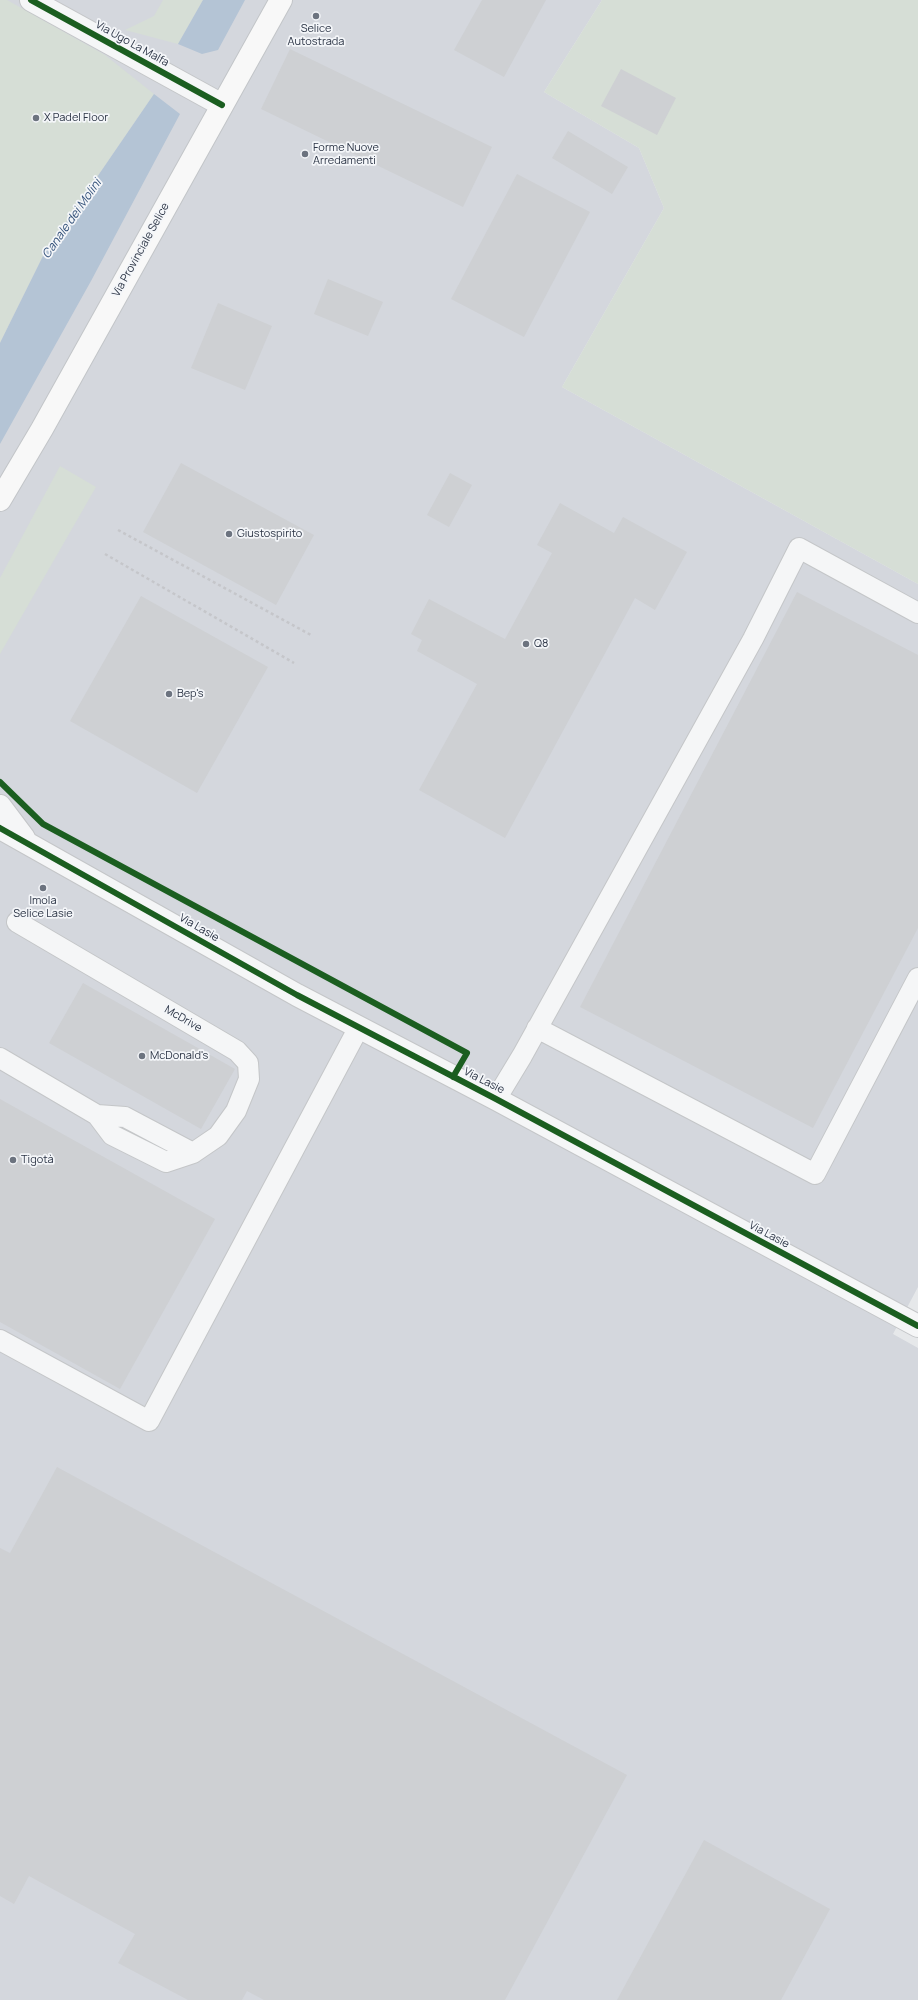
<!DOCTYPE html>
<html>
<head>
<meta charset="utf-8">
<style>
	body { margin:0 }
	canvas { display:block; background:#e6e8ea }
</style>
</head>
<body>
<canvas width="918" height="2000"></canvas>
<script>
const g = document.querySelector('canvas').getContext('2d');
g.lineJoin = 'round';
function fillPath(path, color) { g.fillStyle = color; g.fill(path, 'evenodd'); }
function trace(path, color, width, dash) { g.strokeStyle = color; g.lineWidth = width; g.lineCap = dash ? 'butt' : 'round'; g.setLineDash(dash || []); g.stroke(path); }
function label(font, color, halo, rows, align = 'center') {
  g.font = font + ' Manrope,sans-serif'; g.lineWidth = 3.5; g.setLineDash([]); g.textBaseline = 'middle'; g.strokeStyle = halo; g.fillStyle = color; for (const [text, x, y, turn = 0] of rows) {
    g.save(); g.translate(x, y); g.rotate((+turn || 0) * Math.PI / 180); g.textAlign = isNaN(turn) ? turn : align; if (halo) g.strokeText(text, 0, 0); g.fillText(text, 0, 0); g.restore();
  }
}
fillPath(new Path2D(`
	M0 0H602L544 92 639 148 664 208 562 387 918 584V1287L893 1334 918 1348V2000H0Z`), '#d4d7dd');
fillPath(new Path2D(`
	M0 0H7L105 55 154 94 43 256 0 343Z
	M163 0H203L178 44 125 30 154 16Z
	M602 0H918V584L562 387 664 208 639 148 544 92Z
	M60 466 96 487 0 654V578Z`), '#d6ded6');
fillPath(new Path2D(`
	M203 0H245L218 50 202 54 178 44Z
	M154 94 180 114 91 281 0 444V343L43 256Z`), '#b4c4d5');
fillPath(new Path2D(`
	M482 0H546L504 77 454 50Z
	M290 49 492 147 463 207 261 109Z
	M621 69 676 98 657 135 601 106Z
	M568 131 628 167 612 194 552 158Z
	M517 174 590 212 524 337 451 299Z
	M328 279 383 302 368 336 314 314Z
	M218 303 272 326 245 390 191 368Z
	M181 463 314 535 276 605 143 532Z
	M450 473 472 485 449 527 427 515Z
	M560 503 614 533 623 517 687 552 655 610 635 598 505 838 419 790 477 684 417 651 422 640 411 634 429 599 505 639 552 553 537 545Z
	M797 592 918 655V928L813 1128 580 1007Z
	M141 596 268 667 197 793 70 721Z
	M83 983 235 1069 201 1129 49 1043Z
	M0 1099 215 1219 120 1389 0 1322Z
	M57 1467 627 1775 505 2000H264L247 1991 242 2000H188L118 1963 135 1934 29 1876 14 1904 0 1896V1548L10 1553Z
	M704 1840 830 1909 781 2000H617Z`), '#ced0d3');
const service = new Path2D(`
	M537 1028 815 1174 918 978
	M0 1058 97 1115 112 1135 166 1162 193 1153 218 1136 236 1111 249 1079 248 1063 237 1051 17 922
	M496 1099 522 1056 753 639 799 548 918 613
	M97 1115 125 1117 193 1153
	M0 1340 149 1421 359 1027`);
const minor = new Path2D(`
	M31 0 222 105
	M0 806 24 838
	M0 828 297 995 496 1099 918 1326`);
const primary = new Path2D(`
	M0 500 42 429 281 0`);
trace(service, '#c4c6c8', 22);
trace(minor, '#c4c6c8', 24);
trace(primary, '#c2c5c8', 24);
trace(new Path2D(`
	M118 530 311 635
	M105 554 294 663`), '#c5c6ca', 2.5, [3, 3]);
trace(service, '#f5f6f7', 20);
trace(minor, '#f5f6f7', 22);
trace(primary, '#f8f8f8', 22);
trace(new Path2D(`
	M31 0 222 105
	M0 782 43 824 467 1053 453 1077
	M0 828 297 995 496 1099 918 1326`), '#1b5e20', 6);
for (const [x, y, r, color] of [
	[316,16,4,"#6c737f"],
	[36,118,4,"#6c737f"],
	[305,154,4,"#6c737f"],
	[229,534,4,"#6c737f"],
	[526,644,4,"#6c737f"],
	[169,694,4,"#6c737f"],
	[43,888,4,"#6c737f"],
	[142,1056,4,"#6c737f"],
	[13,1160,4,"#6c737f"]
]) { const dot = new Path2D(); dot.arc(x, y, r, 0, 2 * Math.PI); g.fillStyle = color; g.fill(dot); trace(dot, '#f4f6f9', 1.5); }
label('11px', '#2b3445', '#f4f6f9', [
	["Selice",316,29,"center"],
	["Autostrada",316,42,"center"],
	["X Padel Floor",44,118],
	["Forme Nuove",313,148],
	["Arredamenti",313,161],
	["Giustospirito",237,534],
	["Q8",534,644],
	["Bep's",177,694],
	["Imola",43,901,"center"],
	["Selice Lasie",43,914,"center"],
	["McDonald's",150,1056],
	["Tigotà",21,1160]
], 'left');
label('11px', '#2b3445', '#f4f6f9', [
	["Via Ugo La Malfa",132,44,29],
	["Via Provinciale Selice",141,250,-61],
	["Via Lasie",199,928,30],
	["McDrive",183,1019,30],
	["Via Lasie",484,1081,27],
	["Via Lasie",769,1235,28]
]);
label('italic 12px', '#34527a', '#f4f6f9', [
	["Canale dei Molini",72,219,-55]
]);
</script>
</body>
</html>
